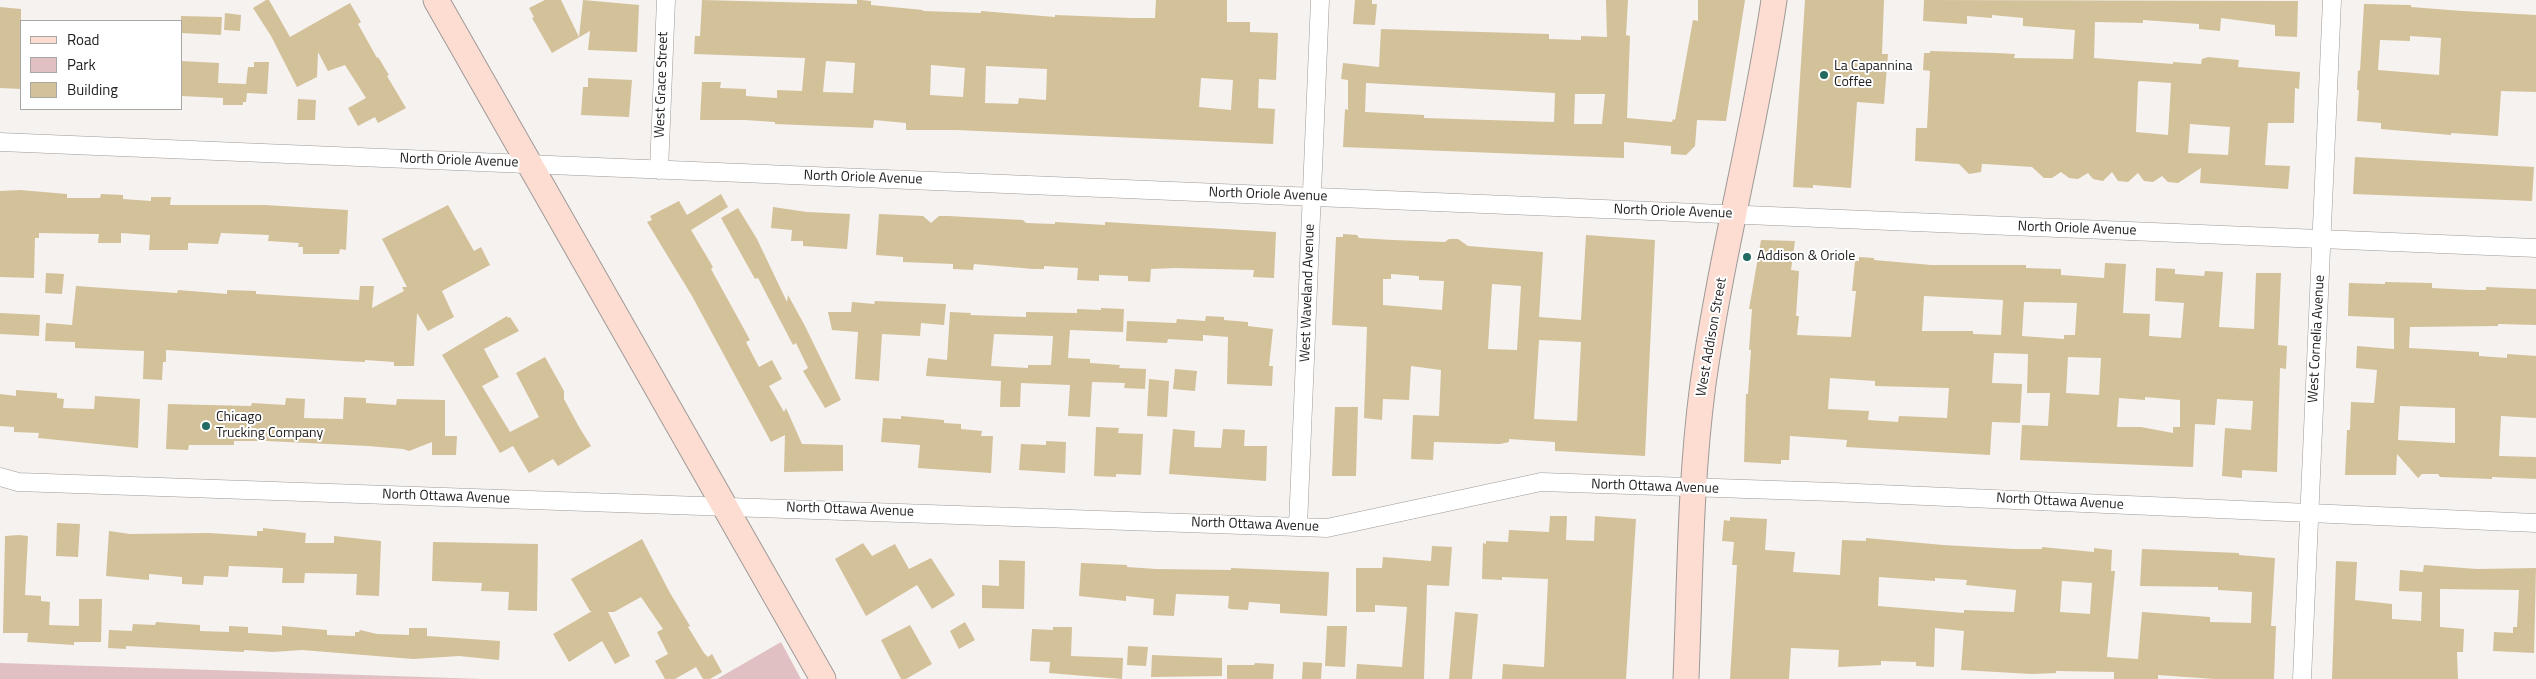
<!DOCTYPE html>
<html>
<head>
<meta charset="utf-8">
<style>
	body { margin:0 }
	#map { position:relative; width:2536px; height:679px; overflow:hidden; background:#f6f2ef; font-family:"Titillium Web",sans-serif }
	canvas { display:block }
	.legend { position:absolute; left:20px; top:20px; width:162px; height:90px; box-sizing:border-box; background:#fff; border:1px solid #a7a7a6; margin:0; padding:6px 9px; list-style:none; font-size:15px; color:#242221 }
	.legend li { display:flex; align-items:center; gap:10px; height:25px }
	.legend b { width:25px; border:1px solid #a7a7a6 }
</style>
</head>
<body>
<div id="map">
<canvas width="2536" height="679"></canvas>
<ul class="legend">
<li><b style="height:6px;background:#fddcd2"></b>Road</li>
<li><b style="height:14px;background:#e0c0c2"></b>Park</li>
<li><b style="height:14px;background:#d3c19a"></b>Building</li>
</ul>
</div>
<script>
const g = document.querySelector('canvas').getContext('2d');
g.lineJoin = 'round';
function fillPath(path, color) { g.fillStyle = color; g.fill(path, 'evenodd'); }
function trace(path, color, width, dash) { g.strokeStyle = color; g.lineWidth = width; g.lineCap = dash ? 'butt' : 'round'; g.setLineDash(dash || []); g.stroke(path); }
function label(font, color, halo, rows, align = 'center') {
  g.font = font + ' "Titillium Web",sans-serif'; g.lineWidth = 4; g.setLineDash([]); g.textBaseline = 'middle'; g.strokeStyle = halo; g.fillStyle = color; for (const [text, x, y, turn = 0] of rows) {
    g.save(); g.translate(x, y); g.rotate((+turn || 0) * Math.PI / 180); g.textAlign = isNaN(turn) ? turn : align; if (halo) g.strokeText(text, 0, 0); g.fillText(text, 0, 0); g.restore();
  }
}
fillPath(new Path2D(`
	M781 642 801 679H717Z
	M0 663 483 679H0Z`), '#e0c0c2');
fillPath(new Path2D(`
	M266 0H269L290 37 350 3 361 22 358 24 377 58 378 57 389 75 387 76 406 108 378 123 375 117 358 126 348 108 366 98 345 65 328 71 318 52 317 77 297 87 271 36 253 8Z
	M545 0H561L579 37 583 0 639 5 637 52 588 50 590 31 552 53 532 18 534 17 529 8Z
	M702 0 857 4V0H861L871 1V5L923 10V11L981 13V11L1055 17V15L1132 18H1155L1156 0H1227V22H1250V32L1278 33 1276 80 1259 79 1258 108 1275 109 1273 144 956 130H906V123L874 120 873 128 775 124V122L745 120H700L702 82H721L720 88 746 89V96L777 98V90L802 91 805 58 694 54 695 36H700ZM826 61 855 63 853 93 823 92ZM931 65 965 68 963 97 930 95ZM986 66 1047 69 1046 100 1019 98 1018 104 985 103ZM1201 78 1233 80 1231 110 1199 107Z
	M1355 0H1372V4H1377L1375 25 1353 24Z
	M1606 0H1628L1626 35 1630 36 1627 118 1672 122 1673 119 1675 120 1693 20 1698 21V0H1745L1726 121 1697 120 1695 146 1686 155 1671 154V146L1624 142V158L1343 147 1345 109 1348 110V80L1341 79 1343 63 1379 67 1381 29 1549 34V39L1581 40V36L1607 37ZM1366 83 1555 93 1554 122 1424 118V115L1365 112ZM1575 94H1605L1602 124H1574Z
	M1805 0H1884L1882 54H1888L1884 104 1857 102 1851 188 1813 185V188L1793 187Z
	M1924 0 2298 1 2297 37 2275 36V25L2221 18 2220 31 2199 29V24L2143 20V23L2095 22 2094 58 2173 64V62L2201 64 2202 59 2208 57 2239 60 2238 67 2300 72 2299 89 2295 88 2294 123H2268L2265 165 2290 166 2288 189 2200 183 2201 168 2178 183 2168 182 2162 176 2153 182 2144 181 2138 173 2128 182 2118 181 2112 172 2103 181 2093 179 2088 173 2078 179 2069 178 2061 172 2052 178H2044L2032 167 1985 164H1982L1981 172 1969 174 1959 164 1915 161 1916 128H1927L1930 71 1923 70 1924 53H1930V51L1997 53 2015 54 2014 58 2073 59 2075 30 2023 26V18L1992 15V18L1967 16V24L1923 21ZM2140 81 2171 83 2168 135 2136 132 2138 82ZM2190 124 2230 127 2228 155 2188 153Z
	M2364 4 2411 5V7L2462 11 2536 15V92L2501 91 2498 136 2451 133V135L2381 129V123L2357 121 2359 90H2357L2358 70 2360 71ZM2410 36 2441 38 2439 75 2378 70 2380 40 2410 41Z
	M0 7 21 9V89L0 88Z
	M225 13 241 15 240 31 224 30Z
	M181 16 222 17 221 35 181 33Z
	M181 61 219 63 218 83 246 84 248 67H254V62H269L267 94 247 93 246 102H243V105H223V98L181 96Z
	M588 78 632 80 629 117 581 115 583 87H588Z
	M298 99 316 100 315 120H297Z
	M2355 157 2534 167 2532 201 2353 194Z
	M20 190 67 194V198H100L101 194 123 195V199L151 201V197H171L170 205H265L348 210 346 250 340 249 339 254H303V247H298L299 243 268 241 269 235 221 233 218 244 188 243V250H149L150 235 121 233V243H98L99 234 39 233V238H35L34 278 0 277V191Z
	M721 194 728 207 691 230 713 267 711 269 750 340 746 342 759 367 772 360 782 379 769 386 784 412 786 408 802 444 843 445V471L784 472 785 435 771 442 692 296 647 222 652 220 650 216 679 201 687 215Z
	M448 205 474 251 481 247 490 265 442 291 454 317 428 331 417 313 414 366H394V362L365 360V362L345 361 166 350V362H163L162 380 143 379 144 351 75 348V342L45 341 46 323 72 325 76 286 177 293 178 290 227 294V290L256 291V294L359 300 360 286H374L372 308 404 291 402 287H407L382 239Z
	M773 207 807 212 850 214 847 249 803 246V241H791L792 230 771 228Z
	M738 208 757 239 787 302 788 295 805 326 841 400 825 408 803 371 808 368 796 343 793 345 758 278 755 279 721 218Z
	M879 214 923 216 931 223 939 216H948L1023 220 1026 223 1055 224V222L1105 225V222L1276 232 1274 278 1253 277 1254 270 1175 268 1151 269 1150 282 1128 281V276L1099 275V281L1077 280 1078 268 1044 266V269H1034L974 264 973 270 953 269V264L903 262V257L876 255Z
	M1343 234 1357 235 1359 238 1393 240 1445 242 1449 239H1458L1468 246 1543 252 1539 317 1581 320 1586 235 1655 240 1645 456 1555 451V442L1509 439V442L1500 444 1434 442 1433 460 1411 459 1413 415 1439 416 1441 370 1411 366 1409 400 1383 399 1382 420 1364 418 1367 327 1332 325 1336 237H1343ZM1391 274 1419 276V280L1444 281 1442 310 1383 305V279H1391ZM1492 284 1521 286 1517 350 1488 349ZM1539 340 1581 342 1577 421 1534 419Z
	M1761 240 1795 241 1791 270 1799 271 1796 316H1799L1797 335 1851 337 1856 291H1852L1855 261H1859V257L1874 258V260L1931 265H2026V268L2061 269V275L2104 278 2105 263 2126 264 2123 313 2150 314 2149 336 2181 338 2184 303 2155 301 2156 268 2175 269V274L2204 276 2205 271 2223 272 2219 327 2254 329 2256 273H2281L2278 345 2287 346 2286 369 2280 368 2277 472 2242 470V478L2222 476 2225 428 2251 430 2253 401 2217 399 2215 425 2195 424 2193 467 2020 460 2022 425 2048 426 2050 393H2027L2028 354 1994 353 1992 383 2022 384 2020 423 1992 422 1990 455 1846 447 1847 440 1790 436 1789 460H1781V464L1744 462 1746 394H1748L1751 350H1749L1752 309H1749ZM1924 296 2003 300 2001 335 1973 334V331H1922ZM2024 302 2077 303 2075 335H2064V339L2022 336ZM2068 357 2101 358 2099 395 2066 393ZM1830 378 1875 381V386L1949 388 1947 418 1899 416 1898 422 1868 420 1869 411 1828 409ZM2145 397 2180 400V427H2173V433L2141 427H2117L2119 398 2145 400Z
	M46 273 64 274 62 294 45 293Z
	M2385 282 2432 283V288L2470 290H2486V287L2536 289V325L2498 324V326L2410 327 2409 348 2479 352V356L2507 358V354L2536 356V418L2501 416 2499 456 2536 457V479L2492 477V479L2440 477 2438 474H2422L2418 478 2397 454 2396 475H2345L2347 430H2350L2351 402 2374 403 2377 370 2356 368 2357 346 2394 349V318L2348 316 2349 283 2385 284ZM2400 406 2455 408V443L2398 440Z
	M875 301 946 304 944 325 921 323 920 336 882 334 879 381 855 379 858 332 832 330 828 312H851L852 302 874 304Z
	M1101 308 1124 309 1123 332 1070 330 1068 358 1090 359V363L1120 365 1119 368 1146 369 1145 389 1124 388 1125 383 1092 382 1090 417 1068 416 1070 385 1021 383 1020 407H1000L1001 381 926 376 928 358 947 360 950 312 971 313 970 315 1026 317V312L1077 313V309L1101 310ZM994 334 1053 336 1051 365H1028V368L991 366Z
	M0 313 40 315 39 336 0 334Z
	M507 316 508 318 510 317 519 331 484 349 499 377 482 386 510 432 539 417 516 373 545 357 564 391V399L579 427 591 446 558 466 553 459 529 473 513 446 500 453 442 355Z
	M1206 316 1224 317V320L1248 322V326L1273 329 1269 366H1273L1272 386 1227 384 1228 337 1203 335V341L1168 339 1167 343 1126 341 1127 321 1176 323 1177 319 1205 321Z
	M1175 369 1197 371 1195 391 1173 389Z
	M1149 379 1169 381 1167 417 1147 416Z
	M16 390 57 393V398L64 399 63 408 94 409 95 396 140 399 138 448 38 438 39 433 14 432V427L0 426V394L16 396Z
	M344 397 366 398V403L396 405 397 399 445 400V436H457L456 455H432V442L409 451 403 449 368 446 267 441H234V445H189L188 450 166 449 168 404 251 406 252 403 285 405 286 398 305 399 304 418 343 419Z
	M1335 407H1358L1356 476H1332Z
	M901 416 944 420V423L961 424V429L982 431 981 436H993L991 473 918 468 920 445 881 442 883 418 901 419Z
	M1096 427 1119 428 1118 433 1143 434 1141 475 1116 474V477L1094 476Z
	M1173 429 1195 431 1194 447 1221 448 1223 429 1245 430 1244 446H1267L1266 481 1169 474Z
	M1046 441 1066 442 1065 473 1019 470 1021 444 1046 445Z
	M1550 516H1567L1566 540 1594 541 1595 516 1636 519 1626 679H1502L1503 664 1544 667 1548 579 1502 577V580L1482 579 1483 543 1486 544V541L1508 542 1509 530 1549 532Z
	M1730 517 1767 519 1765 550 1795 552 1793 572 1840 575 1842 540 1866 541V538L1943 545 2014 549H2042V547L2094 552V548L2112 550 2111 571H2115L2107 657 2138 659 2142 612 2210 617V622L2251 623 2252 592 2218 590V587L2140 586 2142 549 2239 553V555L2275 558 2271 626H2276L2274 679H2214L2158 675V679H2114V672L2056 671V673L2032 674 1961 670 1964 631 1935 628 1934 667 1916 666V662L1881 661V665L1838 667 1839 650 1791 648 1789 679H1730L1737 565H1732L1734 542 1722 541 1724 520 1730 521ZM1879 577 1935 581V578L1967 580 1966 585 2016 590 2014 612 1964 610V613L1878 606ZM2062 581 2092 583 2090 614 2060 612Z
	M57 523 80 524 78 557 56 556Z
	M263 528 306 533 305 543H334V536L381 541 379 596 356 595 357 574 305 573 304 583H282L283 568 229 566 228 577 204 576 203 585 182 584V577L149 574V580L106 576 109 531 130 534 209 533 257 536V531H263Z
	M19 535 28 536 25 595 41 596V601L50 602 49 625 79 626V599H102L101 642H74V645L27 642 28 633H3L5 536Z
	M642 539 670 593 690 626 688 627 704 653 708 657 712 654 722 672 710 679H703L696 667 675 679H665L655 661 668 654 657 632 663 629 641 597 614 612H608L630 656 615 664 602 641 569 662 553 634 592 611H590L571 579Z
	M433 542 538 544 537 611 508 610 509 592 481 591 482 583 432 581Z
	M863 543 872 556 895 544 909 569 931 558 955 595 932 609 917 585 866 616 835 559Z
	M1432 546 1452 547 1449 586 1427 585 1424 679H1356L1357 664 1402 667 1407 607 1375 605V612H1356V568H1382L1383 557 1431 561Z
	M999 560 1025 561 1024 609 982 608V585L999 586Z
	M2336 561 2357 562 2355 600 2392 604V619L2421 621 2422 592 2399 591 2400 570 2423 572 2424 565 2477 569 2536 568 2534 653 2493 651 2494 632 2513 633V627H2517L2519 590 2440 589V627L2464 629 2463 652H2457L2458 679H2332Z
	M1081 563 1127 565V567L1156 569 1231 570V568L1329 572 1327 616 1280 613V604L1249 602 1248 610 1231 609 1228 608 1229 596 1176 594 1174 616 1153 615 1154 599 1126 596V601L1079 596Z
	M1455 612 1478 614 1472 679H1449Z
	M156 622 200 625V631L229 632V626L248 627V633L282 635V626L327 630V635L355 636V632H359L360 630 377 634 409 635V628H427V636L500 641 499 660 459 656 413 659 302 650 272 652 244 650V652L126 646V649L108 648 109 630 132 631 133 624 155 625Z
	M965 622 975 640 959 649 950 631Z
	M910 625 932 664 906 679H901L881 640Z
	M1327 626H1347L1345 667 1325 666Z
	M1053 627H1072L1071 656 1123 658 1122 679 1049 673 1050 662 1030 661 1032 629 1053 630Z
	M1128 646 1148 647 1146 666 1127 665Z
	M1152 655 1222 658V676L1151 677Z
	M1303 662 1322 663 1321 679H1302Z
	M1255 663 1274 664 1273 679H1227V665H1254Z`), '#d3c19a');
const street = new Path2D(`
	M0 142 2536 248
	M659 170 666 0
	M0 477 18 482 1327 528 1541 482 1834 492 2536 523
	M1298 526 1320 0
	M2302 679 2332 0`);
const secondary = new Path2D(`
	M436 0 823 679
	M1686 679C1690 581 1690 481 1703 384 1721 255 1755 129 1774 0`);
trace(street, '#9e9a97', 19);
trace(secondary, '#9e9a97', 27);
trace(street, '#fff', 18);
trace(secondary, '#fddcd2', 25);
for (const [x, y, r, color] of [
	[1824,75,5,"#236b61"],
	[1747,257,5,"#236b61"],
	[206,426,5,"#236b61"]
]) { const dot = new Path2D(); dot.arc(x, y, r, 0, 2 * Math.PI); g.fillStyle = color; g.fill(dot); trace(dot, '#fff', 2); }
label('14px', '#242221', '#fff', [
	["La Capannina",1834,67],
	["Coffee",1834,83],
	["Addison & Oriole",1757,257],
	["Chicago",216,418],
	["Trucking Company",216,434]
], 'left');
label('14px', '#242221', '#fff', [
	["West Grace Street",662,85,-88],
	["North Oriole Avenue",459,161,2],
	["North Oriole Avenue",863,178,2],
	["North Oriole Avenue",1268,195,2],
	["North Oriole Avenue",1673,212,2],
	["North Oriole Avenue",2077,229,2],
	["West Waveland Avenue",1308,293,-88],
	["West Addison Street",1712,337,-80],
	["West Cornelia Avenue",2317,339,-87],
	["North Ottawa Avenue",1655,487,2],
	["North Ottawa Avenue",446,497,2],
	["North Ottawa Avenue",2060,502,3],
	["North Ottawa Avenue",850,510,2],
	["North Ottawa Avenue",1255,525,2]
]);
</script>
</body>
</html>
